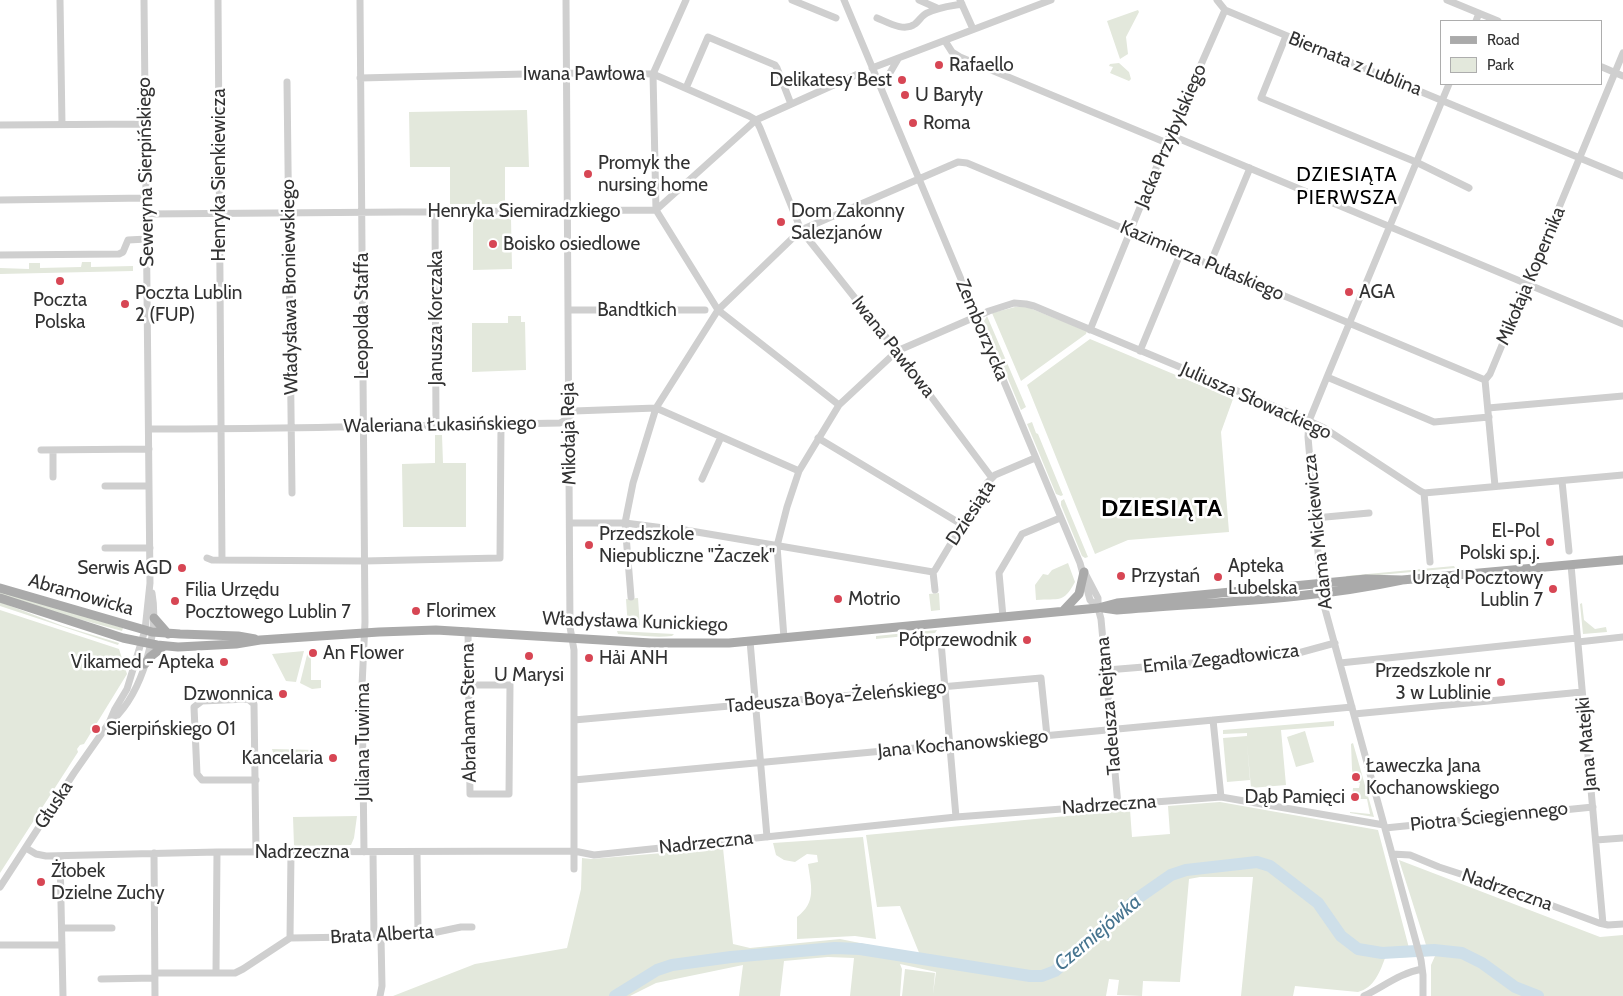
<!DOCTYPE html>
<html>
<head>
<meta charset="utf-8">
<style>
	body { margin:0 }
	#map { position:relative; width:1623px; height:996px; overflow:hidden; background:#fff; font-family:Cabin,sans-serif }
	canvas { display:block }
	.legend { position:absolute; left:1440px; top:20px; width:162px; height:65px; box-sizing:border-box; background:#fff; border:1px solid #adadad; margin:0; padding:6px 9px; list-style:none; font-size:15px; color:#323232 }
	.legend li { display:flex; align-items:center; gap:10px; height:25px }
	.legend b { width:25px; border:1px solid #adadad }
</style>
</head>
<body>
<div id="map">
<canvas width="1623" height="996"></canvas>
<ul class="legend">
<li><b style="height:6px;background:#aaa"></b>Road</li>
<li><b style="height:14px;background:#e3e8dc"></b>Park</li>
</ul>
</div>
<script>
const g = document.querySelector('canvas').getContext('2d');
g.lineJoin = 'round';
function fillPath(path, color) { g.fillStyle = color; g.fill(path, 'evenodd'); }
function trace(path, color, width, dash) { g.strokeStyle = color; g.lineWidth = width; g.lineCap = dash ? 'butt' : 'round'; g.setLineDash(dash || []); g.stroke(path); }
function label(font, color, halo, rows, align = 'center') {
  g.font = font + ' Cabin,sans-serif'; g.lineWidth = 5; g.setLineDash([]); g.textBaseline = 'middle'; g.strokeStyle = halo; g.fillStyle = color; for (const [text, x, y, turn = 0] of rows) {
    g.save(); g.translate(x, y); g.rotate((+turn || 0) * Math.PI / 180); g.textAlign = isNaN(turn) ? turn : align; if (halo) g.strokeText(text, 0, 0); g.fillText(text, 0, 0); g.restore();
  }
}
fillPath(new Path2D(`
	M1138 10 1139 12 1126 37 1128 54 1120 59 1107 21Z
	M1119 63 1129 72 1131 79 1129 81 1110 73 1113 67 1109 66 1110 64Z
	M527 110 529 167H505V204H450V167H410L409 112Z
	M511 218 512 269 473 270V219Z
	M82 262H91V267L133 266V271L0 274V268L29 269V263H40V268L81 267Z
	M1015 307H1027L1087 331 1086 334 1021 381 992 313Z
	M508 316H521V322H525L526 370 472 372V323H508Z
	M987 316 1026 407 1021 410 984 321Z
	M1090 339 1233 399 1221 432 1229 532 1128 540 1095 554 1027 385Z
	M1032 422 1036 433 1038 434 1063 495 1061 496 1056 494 1027 424Z
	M435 435H442L443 463H466V527H403L402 464 435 463Z
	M1064 499 1088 557 1085 558 1082 556 1061 505V501Z
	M1068 563 1075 582C1063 604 1060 598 1036 600L1035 585 1043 574 1048 575 1052 570Z
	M1454 566 1455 568 1347 578 1346 576Z
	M0 591 123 628 122 631 39 608 0 594Z
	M939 593 940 610 931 611 929 594Z
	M638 598 640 628H628L626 599Z
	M0 602 63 626 119 643 118 645 0 606Z
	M1582 603 1584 620 1595 629 1606 627 1607 632 1583 634 1580 604Z
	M0 610 119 649 127 674 84 744 80 745 77 749 78 752 0 873Z
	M937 630 935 633 876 639V636Z
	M617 631 674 634 672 636C654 638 636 635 618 634Z
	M304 651 296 682 286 681 272 654Z
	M308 651H311V680H321V688L312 689 300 683Z
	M1334 721V726L1281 730 1286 785 1251 788 1247 743 1250 780 1227 782 1223 738 1247 736V733L1223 734V730Z
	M1305 731 1314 762 1296 767 1287 737Z
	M1353 743 1374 817 1350 813V812L1370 814 1367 799H1352L1353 788H1359L1360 783 1354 781 1352 769 1351 744Z
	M272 749 316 750 309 761C296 765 275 765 272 749Z
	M1220 802 1378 830 1409 948 1426 945 1399 860 1600 937 1623 935V996H1431V965L1435 956 1385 958C1380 972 1374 988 1358 992L1295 986 1293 996H1241L1253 877H1200L1189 879 1180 982 1143 981 1142 996 1117 995 1119 980 1109 979 1106 996H902L905 969 935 973 933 994 936 972 900 964 902 969 900 996H850L854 958 828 957 784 961 780 996H739L743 965 656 983 630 996H393L475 964 567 948 581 889 582 858 591 859 723 848 733 944 750 948 840 939 920 955 900 906 877 907 866 835 1130 810 1132 837 1170 834 1168 806Z
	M357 816 354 838 351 845 294 846 293 817Z
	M863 837 876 939 855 936 797 939V917C817 902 811 886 808 864L818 862 817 855 807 854 795 862 784 860 776 855 773 843Z`), '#e3e8dc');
trace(new Path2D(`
	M615 996 657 970 672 965 731 957 835 948 860 949 1030 976H1042L1055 971 1138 898 1171 875 1186 870 1257 862 1270 866 1318 903 1341 936 1358 949 1382 953 1434 950 1462 953 1482 963 1515 987 1538 996`), '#cedfe9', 12);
trace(new Path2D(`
	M60 0 62 124
	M218 0 222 560
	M360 0 365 622 362 686 364 852
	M566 0 570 627 574 650V869
	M686 0 653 74 656 210 718 310 839 405
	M792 0 836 18
	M844 0 1080 563 1090 600 1098 608
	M919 0 937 8
	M960 0 973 29
	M1217 0 1225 10 1623 176
	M1447 0 1498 21
	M877 18C889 23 904 32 915 24 920 20 922 15 927 13 938 7 950 6 962 4
	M1476 21 1479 13
	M1286 36 1261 98 1416 162 1469 188
	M945 41 952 52 960 57 1167 143 1175 137 1623 324
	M1602 67 1623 76
	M872 68 1051 0
	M360 78 566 73 653 74 749 116 756 120 760 128 801 230 897 351 992 478
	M287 82 292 493
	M686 88 708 37 775 65 777 68 791 104
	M881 88 898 59
	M0 125 146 124
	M0 200 147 198
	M435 211 436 424
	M147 214 656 210 756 120 858 74
	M0 255 119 254 123 252 128 240 147 239
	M1210 264 1250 168
	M569 310H705
	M1090 330 1163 151 1225 10
	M1140 351 1181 252
	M1327 377 1434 422 1489 417
	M1488 408 1623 396
	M149 429C286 429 423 425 560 423L569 418 574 411 656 408 799 471
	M818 438 961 524
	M41 450 149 449
	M53 450V477
	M702 479 721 437
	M1562 481 1569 551
	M105 486H149
	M1495 486 1485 380 1490 374 1623 53
	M1424 493 1430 562
	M1315 518 1369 513
	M571 523H625L664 528
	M685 530 933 572
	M105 548H150
	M207 558 212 560 364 561 500 558 501 424
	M1571 565 1603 924
	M1086 575 1098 598V608L1101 619 1118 805
	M935 590 933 572 935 570 987 483 995 475 1035 458
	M631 597 625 523 633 483 656 408 718 310 801 230 958 162 967 163 1485 380
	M1003 617 999 573 1022 534 1060 518
	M784 638 777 546 787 507 799 471 839 405 897 351 989 311 1014 303 1026 304 1034 306 1309 421 1324 428 1420 491 1424 493 1623 475
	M750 641 767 837
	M941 642 956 817
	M1578 642 1623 637
	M1340 663 1577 638
	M1107 670 1278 656 1291 655 1335 643
	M468 685H510L509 794H470L468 631
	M1354 714 1582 692
	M113 720C143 691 159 633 152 593
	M574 720 1041 678 1047 736
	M1213 720 1221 797
	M256 780H202L197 774 194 707 202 701 248 699 254 704 256 852
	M574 780 1352 707
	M1385 828 1593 807
	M1596 840 1623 838
	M26 848 36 854 46 856 217 852 574 851 594 855 956 817 1221 797 1384 825
	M373 852 374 938
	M417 852 418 936
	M154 853 155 996
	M1392 854 1410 855 1439 867 1510 890 1599 923 1608 925 1623 924
	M60 856 63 996
	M0 887 74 773 109 723 115 709 127 689 145 630 150 583 144 0
	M62 928H112
	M290 938 418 936 461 927H472
	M0 945H62
	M216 972 217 852
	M155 973H235L243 969 290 938 291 853
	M101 979 155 978
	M380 996 382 986 381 938
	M1364 996C1383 987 1400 973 1422 969
	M1423 996V975L1421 960 1322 598 1308 437 1309 421 1327 377 1449 84`), '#cfcfcf', 7);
trace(new Path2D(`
	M0 588 152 632 180 634 238 636 255 639
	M0 598 123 638 157 645 178 647 236 644 260 640 379 632 436 630 651 643H729L1098 608 1117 603 1366 579 1402 580
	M1103 608 1117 610C1212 602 1308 600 1402 580L1623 560
	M1063 611 1079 594 1084 572
	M154 618 168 634
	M145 664 150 657 164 646`), '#aaa', 9);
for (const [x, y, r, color] of [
	[939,65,5,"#d74654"],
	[902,80,5,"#d74654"],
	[905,95,5,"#d74654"],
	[913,123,5,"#d74654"],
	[588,174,5,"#d74654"],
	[781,222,5,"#d74654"],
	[493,244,5,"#d74654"],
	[60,281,5,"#d74654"],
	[1349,292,5,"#d74654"],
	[125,304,5,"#d74654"],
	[1550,542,5,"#d74654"],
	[589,545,5,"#d74654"],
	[182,568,5,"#d74654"],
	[1121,576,5,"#d74654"],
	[1218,577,5,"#d74654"],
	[1553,589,5,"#d74654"],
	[838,599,5,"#d74654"],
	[175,601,5,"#d74654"],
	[416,611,5,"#d74654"],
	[1027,640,5,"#d74654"],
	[313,653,5,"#d74654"],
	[529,656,5,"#d74654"],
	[589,658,5,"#d74654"],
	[224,662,5,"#d74654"],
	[1501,682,5,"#d74654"],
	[283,694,5,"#d74654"],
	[96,729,5,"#d74654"],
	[333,758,5,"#d74654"],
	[1356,777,5,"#d74654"],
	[1355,797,5,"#d74654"],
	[41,882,5,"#d74654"]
]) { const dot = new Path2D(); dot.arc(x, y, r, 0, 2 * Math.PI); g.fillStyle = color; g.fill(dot); trace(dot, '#fff', 2); }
label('19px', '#323232', '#fff', [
	["Biernata z Lublina",1355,64,22],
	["Iwana Pawłowa",584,74],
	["Jacka Przybylskiego",1171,136,-67],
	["Seweryna Sierpińskiego",146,172,-91],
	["Henryka Sienkiewicza",219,175,-90],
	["Henryka Siemiradzkiego",524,211],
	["Kazimierza Pułaskiego",1202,261,23],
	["Mikołaja Kopernika",1531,276,-67],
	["Władysława Broniewskiego",290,287,-91],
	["Bandtkich",637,310],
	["Leopolda Staffa",362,316,-90],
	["Janusza Korczaka",436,318,-90],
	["Zemborzycka",982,330,67],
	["Iwana Pawłowa",893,347,52],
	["Juliusza Słowackiego",1256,401,24],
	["Waleriana Łukasińskiego",440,425,-1],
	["Mikołaja Reja",569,434,-91],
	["Dziesiąta",971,513,-57],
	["Adama Mickiewicza",1318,532,-96],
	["Abramowicka",81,595,16],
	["Władysława Kunickiego",635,622,2],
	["Emila Zegadłowicza",1221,659,-6],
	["Tadeusza Boya-Żeleńskiego",836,697,-5],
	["Tadeusza Rejtana",1109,706,-95],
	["Abrahama Sterna",469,713,-91],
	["Juliana Tuwima",363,742,-90],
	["Jana Kochanowskiego",963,744,-5],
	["Jana Matejki",1587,744,-95],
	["Głuska",54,805,-57],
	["Nadrzeczna",1109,805,-4],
	["Piotra Ściegiennego",1489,817,-6],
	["Nadrzeczna",706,843,-6],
	["Nadrzeczna",302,852],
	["Nadrzeczna",1507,890,19],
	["Brata Alberta",382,935,-3]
]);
label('19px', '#323232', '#fff', [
	["Rafaello",949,65],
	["Delikatesy Best",892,80,"right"],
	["U Baryły",915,95],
	["Roma",923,123],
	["Promyk the",598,163],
	["nursing home",598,185],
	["Dom Zakonny",791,211],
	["Salezjanów",791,233],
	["Boisko osiedlowe",503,244],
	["AGA",1359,292],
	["Poczta Lublin",135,293],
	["2 (FUP)",135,315],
	["Poczta",60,300,"center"],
	["Polska",60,322,"center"],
	["El-Pol",1540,531,"right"],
	["Polski sp.j.",1540,553,"right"],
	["Przedszkole",599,534],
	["Niepubliczne \"Żaczek\"",599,556],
	["Apteka",1228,566],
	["Lubelska",1228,588],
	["Serwis AGD",172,568,"right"],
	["Przystań",1131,576],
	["Urząd Pocztowy",1543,578,"right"],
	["Lublin 7",1543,600,"right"],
	["Filia Urzędu",185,590],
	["Pocztowego Lublin 7",185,612],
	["Motrio",848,599],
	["Florimex",426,611],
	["Półprzewodnik",1017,640,"right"],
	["An Flower",323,653],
	["Hải ANH",599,658],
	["Vikamed - Apteka",214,662,"right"],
	["Przedszkole nr",1491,671,"right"],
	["3 w Lublinie",1491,693,"right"],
	["U Marysi",529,675,"center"],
	["Dzwonnica",273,694,"right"],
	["Sierpińskiego 01",106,729],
	["Kancelaria",323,758,"right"],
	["Ławeczka Jana",1366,766],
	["Kochanowskiego",1366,788],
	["Dąb Pamięci",1345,797,"right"],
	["Żłobek",51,871],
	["Dzielne Zuchy",51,893]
], 'left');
g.letterSpacing = '1px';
label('20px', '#000', '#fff', [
	["DZIESIĄTA",1347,175],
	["PIERWSZA",1347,198]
]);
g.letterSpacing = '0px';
label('italic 20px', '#46748f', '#fff', [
	["Czerniejówka",1098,933,-40]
]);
g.letterSpacing = '1px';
label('bold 24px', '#000', '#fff', [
	["DZIESIĄTA",1162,509]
]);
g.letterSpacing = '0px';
</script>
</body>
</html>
